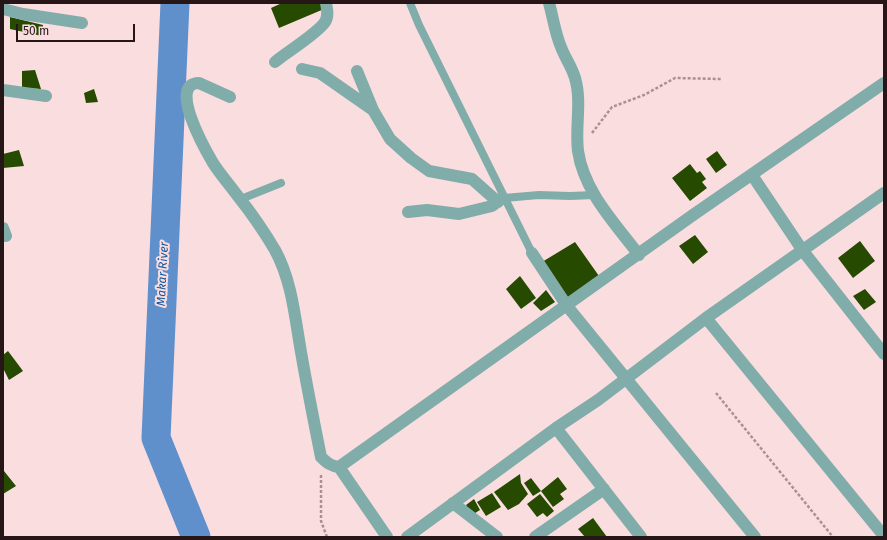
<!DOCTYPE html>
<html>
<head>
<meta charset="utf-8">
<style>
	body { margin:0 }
	#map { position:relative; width:887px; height:540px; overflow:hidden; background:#fadddf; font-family:"Fira Sans",sans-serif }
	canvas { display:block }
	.frame { position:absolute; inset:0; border:4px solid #271618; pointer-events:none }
	.scale { position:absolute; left:16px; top:24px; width:119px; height:18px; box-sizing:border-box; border:2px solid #271618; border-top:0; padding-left:5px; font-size:12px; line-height:14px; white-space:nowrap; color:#271618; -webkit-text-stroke:3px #fadddf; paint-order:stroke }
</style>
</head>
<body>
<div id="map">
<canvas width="887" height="540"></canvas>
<div class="frame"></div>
<div class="scale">50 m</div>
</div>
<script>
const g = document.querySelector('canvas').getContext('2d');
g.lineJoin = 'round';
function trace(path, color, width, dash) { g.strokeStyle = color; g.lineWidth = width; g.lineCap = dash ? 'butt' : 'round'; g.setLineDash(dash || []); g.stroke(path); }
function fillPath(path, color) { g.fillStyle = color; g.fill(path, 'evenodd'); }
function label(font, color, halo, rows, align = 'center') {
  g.font = font + ' "Fira Sans",sans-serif'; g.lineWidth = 4; g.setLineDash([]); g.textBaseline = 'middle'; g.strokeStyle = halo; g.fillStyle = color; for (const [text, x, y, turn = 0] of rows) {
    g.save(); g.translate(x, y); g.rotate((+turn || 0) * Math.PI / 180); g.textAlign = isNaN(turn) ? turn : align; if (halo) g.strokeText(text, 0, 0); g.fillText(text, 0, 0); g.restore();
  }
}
trace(new Path2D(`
	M175 3 156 438 196 537`), '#5f90cc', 29);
fillPath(new Path2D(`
	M282 3H322L324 9 279 28 271 8Z
	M10 17 43 25 42 36 10 29Z
	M35 70 41 89 22 88V71Z
	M94 89 98 102 86 103 84 93Z
	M19 150 24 166 3 168V154Z
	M717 151 727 165 716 173 706 159Z
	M690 164 697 173 700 171 706 179 702 182 707 188 690 201 672 178Z
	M695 235 708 252 693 264 679 246Z
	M860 241 875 261 853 278 838 258Z
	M575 242 599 276 568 298 542 262Z
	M520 276 536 298 521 309 506 289Z
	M865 289 876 302 864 310 853 296Z
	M546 290 555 302 541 311 533 303Z
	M8 351 23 371 9 380 3 368V355Z
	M4 471 16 486 3 494V472Z
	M520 474 521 483 528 494 519 504 508 510 494 492Z
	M558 477 567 489 560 494 564 499 553 507 541 491Z
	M531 478 541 491 533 496 524 483Z
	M492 493 501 507 486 516 477 502Z
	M540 494 554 511 547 517 543 513 537 517 527 504Z
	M474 499 480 510 472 515 466 505Z
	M593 518 607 537H585L578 529Z`), '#254a00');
trace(new Path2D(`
	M592 133 612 107 644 95 675 78 721 79
	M716 393 833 537
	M321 475V521L327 537`), '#a99193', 2.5, [3, 2]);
trace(new Path2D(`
	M410 3 419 25 532 253
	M504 198 539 195 570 196 594 195
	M241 199 281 183`), '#80acaa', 8);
trace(new Path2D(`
	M549 3C553 17 555 33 561 47 565 58 572 67 575 78 582 101 575 127 578 151 584 192 615 223 639 255
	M3 9 23 14 82 23
	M275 62C287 52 318 33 325 22 329 16 327 9 326 3
	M302 69 320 73 373 110
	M357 71 373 110 390 139 411 158 429 171 472 179 498 202
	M3 90 46 96
	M230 97 199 83C167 83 206 151 213 163 220 174 229 184 237 195 249 210 265 233 275 250 292 281 295 318 301 352 307 387 314 422 321 457 327 463 331 466 339 467L693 215 884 83
	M752 175 803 251 884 354
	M408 212 427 210 459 214 492 206 503 198
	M3 228 6 236
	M532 253 567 306 755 537
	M706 318 884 536
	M556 428 641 537
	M339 467 387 537
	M453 503 497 537
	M407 537 556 428 598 400 706 318 884 193
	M535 537 604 489`), '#80acaa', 12);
label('italic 12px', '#0f559e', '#fadddf', [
	["Makar River",163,274,-87]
]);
</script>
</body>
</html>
